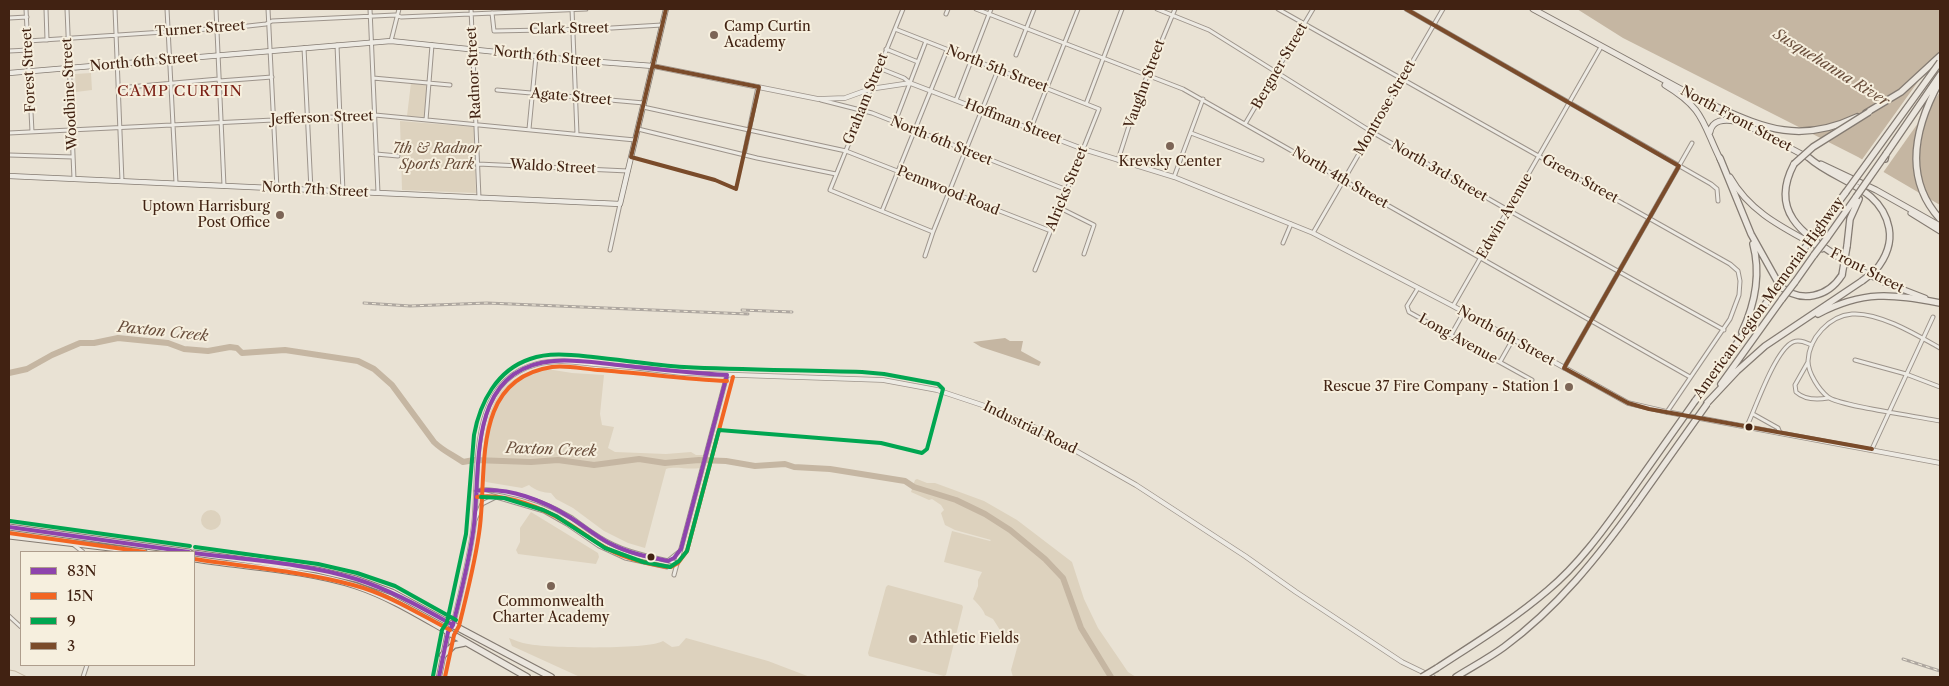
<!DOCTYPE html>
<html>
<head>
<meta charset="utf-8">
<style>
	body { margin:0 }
	#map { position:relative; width:1949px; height:686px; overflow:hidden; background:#e9e2d4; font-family:"Libre Caslon Text",serif }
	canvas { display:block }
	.frame { position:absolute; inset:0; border:10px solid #412212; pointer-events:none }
	.legend { position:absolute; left:20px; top:551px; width:175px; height:115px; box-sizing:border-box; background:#f6efde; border:1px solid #ae9d8c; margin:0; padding:6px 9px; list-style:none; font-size:15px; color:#412212 }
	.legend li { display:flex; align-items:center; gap:10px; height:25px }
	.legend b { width:25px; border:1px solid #ae9d8c }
</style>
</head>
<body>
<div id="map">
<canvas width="1949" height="686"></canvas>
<div class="frame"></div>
<ul class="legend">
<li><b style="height:6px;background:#8e44ad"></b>83N</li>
<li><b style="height:6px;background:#f26522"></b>15N</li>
<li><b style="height:6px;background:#00a651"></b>9</li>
<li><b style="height:6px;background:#7a4b2a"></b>3</li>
</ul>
</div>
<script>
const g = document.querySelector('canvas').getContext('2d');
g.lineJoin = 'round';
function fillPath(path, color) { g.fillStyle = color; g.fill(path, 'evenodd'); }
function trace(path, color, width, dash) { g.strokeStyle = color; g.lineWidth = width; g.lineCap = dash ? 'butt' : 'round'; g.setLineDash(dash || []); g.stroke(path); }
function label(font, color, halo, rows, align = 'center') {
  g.font = font + ' "Libre Caslon Text",serif'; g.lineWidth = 4; g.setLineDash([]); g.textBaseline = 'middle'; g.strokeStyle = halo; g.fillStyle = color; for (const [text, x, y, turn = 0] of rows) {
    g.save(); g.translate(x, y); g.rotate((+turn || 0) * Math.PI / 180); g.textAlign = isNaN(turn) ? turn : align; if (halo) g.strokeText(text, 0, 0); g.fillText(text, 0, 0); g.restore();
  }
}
fillPath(new Path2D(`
	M91 73 92 90 76 92 75 74Z
	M411 83 428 84 425 117 407 116Z
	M400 121 474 127 476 193 402 190Z
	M541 368 572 373 604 375 600 414 602 425 614 427 608 448 615 452 666 454 691 452 696 455H703L700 468C688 470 675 466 666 469L645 548 628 543 604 531 573 508 556 499 551 493C544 493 534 490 529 485L522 488 486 482 482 479C485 430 483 382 541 368Z
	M917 479 927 483H935L984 501 1017 520 1072 562 1084 599 1098 628 1128 672 1136 677H1013L1011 670 1019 641 1000 630 993 619 985 615C984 610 976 602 973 599L978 586V580L982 572 944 562 952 531 990 541 991 540 955 530 945 525 941 513 944 510 941 505 932 499 929 500 911 492 915 480Z
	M201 520a10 10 0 1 1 20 0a10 10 0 1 1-20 0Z
	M531 512 598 553 599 557 596 564 518 554 516 550 520 542V528Z
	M888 585 962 605 963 607 946 675 944 676 869 656 868 653 886 587Z
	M509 638C515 640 521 643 528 644 546 648 650 650 663 641L672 647 679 646 686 638 768 661 810 677H580L512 646Z`), '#ddd2be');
fillPath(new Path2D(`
	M1577 9H1940V205L1858 157 1623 38Z
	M1005 338 1010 341H1023L1021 351 1041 362 1039 366 981 347 973 342Z`), '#c5b6a2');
fillPath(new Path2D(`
	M1940 51V92L1882 174 1861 161Z`), '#e9e2d4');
trace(new Path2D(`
	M9 670 15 671 27 677`), '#c5b6a2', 1);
trace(new Path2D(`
	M9 373 27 369 52 355 80 343H94L118 338 168 343 184 349 208 351 230 347 237 348 242 353 285 350 358 361 374 369 392 385 434 442C443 451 453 455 463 462L474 460 531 462 558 460 594 465 639 459 665 463 699 460 726 461 755 466 785 464 794 467 830 469 905 481 914 487 956 500 985 514 1010 530 1045 559 1063 578 1081 628 1111 677`), '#c5b6a2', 6);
const minor = new Path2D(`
	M26 9 32 132
	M46 9 47 40
	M67 9 74 179
	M115 9 122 181
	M167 9 176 183
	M216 9 224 186
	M268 9 277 189
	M370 9 378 193
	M471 9 479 198
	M572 9 577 134
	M903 9 830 190 933 232
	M976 9 1183 89 1690 377
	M1157 9 1209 30 1372 132 1508 210 1724 330
	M1278 9 1730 264 1738 271 1740 281 1739 295 1730 319 1667 412
	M1406 9 1711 184 1717 189 1718 201
	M492 13 494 31 595 29 662 25
	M946 14 948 9
	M9 18 27 17
	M895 29 1099 109 1035 270
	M28 41 239 27 266 24 272 21 395 15 401 17 586 9
	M391 41 399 9
	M337 45 343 192
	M304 48 311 190
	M886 49 918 62
	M9 51 29 50
	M1016 55 1034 9
	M879 68 904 78 910 83
	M373 78 450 85
	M219 81 272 77
	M118 88 219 79
	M497 90 644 103
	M821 100 872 113 1067 190
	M956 100 991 9
	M1086 104 1122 9
	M643 107 846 151 1051 231
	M426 120 432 45
	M895 122 926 41
	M1245 124 1313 9
	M1031 128 1078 9
	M529 129 536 56
	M638 129 757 158 836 174
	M9 133 375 115 635 140
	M1191 133 1262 160
	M376 154 398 156
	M9 155 73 157
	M744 155 758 87
	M1118 160 1138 98 1175 9
	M478 164 628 171
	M1174 177 1203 99
	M1060 208 1094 225 1084 254
	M882 211 947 50
	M1313 233 1443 9
	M1283 243 1291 224
	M610 250 620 204
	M925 256 933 232 998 70
	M1418 288 1407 306 1409 312 1532 380
	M1453 306 1601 47
	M1451 335 1464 312
	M1940 348C1917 335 1879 312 1852 314 1829 316 1809 338 1808 361 1808 373 1819 390 1828 397 1839 406 1921 417 1940 421
	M1855 360 1906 374 1940 387
	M1500 362 1513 339
	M1808 362 1795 385 1796 392C1805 400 1817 400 1828 398
	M1564 368 1692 143
	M1753 414 1778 428 1780 433
	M1747 426C1756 407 1775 350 1793 342 1800 339 1806 343 1812 345
	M1872 449 1933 317
	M476 491 544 511 567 524 599 546 625 558 667 567 677 563
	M477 491C487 488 497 491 507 493 530 497 552 506 572 518 586 528 598 538 614 545 634 555 655 557 677 563
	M475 520 482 504 494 498
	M74 545 83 552
	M669 560 679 552
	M674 575 727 375
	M9 616 21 627
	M83 677 87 665`);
const tertiary = new Path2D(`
	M653 66 818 99 845 98 870 89 910 83 1083 149 1174 177 1313 233 1453 306 1628 403 1667 412 1940 463
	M453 625C461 591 470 558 474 524 480 468 467 382 537 364 556 359 575 362 594 364 623 366 652 369 681 373L883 380 937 390 997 410 1032 426 1136 485 1245 556 1296 592 1402 662 1433 677`);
const secondary = new Path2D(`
	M9 73 391 41 574 60 653 66
	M9 176 620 204 666 9
	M439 677 448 632 453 625`);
const primary = new Path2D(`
	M1533 9 1701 100
	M1665 85C1705 109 1702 123 1721 161
	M1724 113 1807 157
	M1710 132C1712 120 1724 119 1735 121
	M1821 164 1876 190 1940 226
	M1730 177C1751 214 1786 229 1822 249
	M1911 213 1940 231
	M1847 263 1881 281 1925 298`);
const trunk = new Path2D(`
	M9 527 189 552
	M9 536 144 552
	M194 553 317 570 356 579 392 592 453 625
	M194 559C246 567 306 570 356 586 389 597 418 615 448 632`);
const motorway = new Path2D(`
	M1940 81C1915 126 1902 177 1940 219
	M1698 99C1757 124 1793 147 1857 117
	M1866 113 1901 92 1940 56
	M1808 157C1835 182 1881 186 1889 228 1892 244 1885 259 1875 271
	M1720 158 1751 234 1780 286C1801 304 1828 297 1842 275
	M1885 159 1886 154 1940 75
	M1794 164C1766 217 1811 238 1849 264
	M1817 231 1846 192
	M1827 238 1856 197
	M1847 246 1850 219 1859 199
	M1786 276 1804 249
	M1795 282 1814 255
	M1818 314C1864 290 1891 294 1940 303
	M1742 332C1755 304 1761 274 1753 244
	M1721 384 1782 299
	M1695 401 1774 292
	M1707 403 1737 371 1765 346 1862 281
	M453 625 551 677
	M448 632 527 677
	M443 655 454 645 464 643
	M1437 668C1475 643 1513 620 1548 590 1578 565 1602 532 1625 500
	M1456 677C1472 667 1489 658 1504 647 1557 608 1598 557 1636 504`);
trace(minor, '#9d948b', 5);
trace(tertiary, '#9d948b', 5.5);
trace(secondary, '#847b72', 6);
trace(primary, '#847b72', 7);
trace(trunk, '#847b72', 7);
trace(motorway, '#847b72', 8);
trace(minor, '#edeae3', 3);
trace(tertiary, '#edeae3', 4);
trace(secondary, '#edeae3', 4.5);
trace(primary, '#ebe6de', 5);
trace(trunk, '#ebe6de', 5);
trace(motorway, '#ebe6de', 5.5);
const rail = new Path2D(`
	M364 303 410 306 487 303 748 314
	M742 310 792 312
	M1903 659 1940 671`);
trace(rail, '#aea7a0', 3);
trace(rail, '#f6efde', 1, [4]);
const motorwayBridge = new Path2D(`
	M1794 164 1813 147 1869 112
	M1846 192 1940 62
	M1856 197 1886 154
	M1804 249 1817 231
	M1814 255 1827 238
	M1842 275 1847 246
	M1862 281 1875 271
	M1774 292 1786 276
	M1782 299 1795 282
	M1625 500 1695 401
	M1636 504 1707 404
	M1422 677 1437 668`);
trace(motorwayBridge, '#847b72', 8, []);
trace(motorwayBridge, '#ebe6de', 5.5);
trace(new Path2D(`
	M476 491C507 486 545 501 571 518 584 526 596 536 609 543 628 553 648 557 668 561
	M9 527 189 552
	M194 553C248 560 304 563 356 579 391 590 422 608 453 625
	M668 561 674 558 681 549 727 375
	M439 677 448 632 453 625C461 592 470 559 474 525 481 463 467 368 554 361 575 359 597 363 618 365 654 369 690 373 727 375`), '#8e44ad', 4);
trace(new Path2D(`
	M477 497C507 493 543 508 569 524 582 532 594 542 608 549 626 559 646 563 667 567
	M9 533 145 552
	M194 559C247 567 301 571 353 585 388 594 419 614 450 630
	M671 567 678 563 687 551 733 377
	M445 677 454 635 459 626C467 593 476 560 480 526 487 466 472 379 552 367 567 365 583 369 598 370 641 373 684 379 727 381`), '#f26522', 4);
trace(new Path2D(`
	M10 521 190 546
	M195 547 318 564 357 573 395 586 456 620
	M433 676 442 630 447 622 466 534 474 435C480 402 497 370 530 359 550 352 572 355 593 357 623 360 654 365 684 367 743 370 802 370 862 372L884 374 938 384 943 389 927 449 922 453 881 443 719 430 687 551 679 561 670 567 643 562 605 548 556 516 543 510 504 498 481 497`), '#00a651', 4);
trace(new Path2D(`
	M1406 9 1679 166 1564 368 1628 403 1649 409 1872 449
	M653 66 759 87 736 189 715 180 631 157 666 9`), '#7a4b2a', 4);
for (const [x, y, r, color] of [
	[714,35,5,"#7c6556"],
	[1170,146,5,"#7c6556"],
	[280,215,5,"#7c6556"],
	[1569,387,5,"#7c6556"],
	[1749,427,4.5,"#412212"],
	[651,557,4.5,"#412212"],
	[551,586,5,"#7c6556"],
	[913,639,5,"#7c6556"]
]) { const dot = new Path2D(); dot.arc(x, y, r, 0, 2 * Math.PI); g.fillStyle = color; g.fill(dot); trace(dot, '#f6efde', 2); }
label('14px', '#412212', '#f6efde', [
	["Camp Curtin",724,27],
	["Academy",724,43],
	["Krevsky Center",1170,162,"center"],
	["Uptown Harrisburg",270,207,"right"],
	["Post Office",270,223,"right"],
	["Rescue 37 Fire Company - Station 1",1559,387,"right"],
	["Commonwealth",551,602,"center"],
	["Charter Academy",551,618,"center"],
	["Athletic Fields",923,639]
], 'left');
label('14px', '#412212', '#f6efde', [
	["Turner Street",200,29,-4],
	["Clark Street",569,29,-1],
	["North 6th Street",547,57,6],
	["North 6th Street",144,62,-5],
	["Bergner Street",1280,66,-60],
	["North 5th Street",997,69,21],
	["Forest Street",29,70,-93],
	["Radnor Street",474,73,-93],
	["Vaughn Street",1145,84,-70],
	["Woodbine Street",70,94,-93],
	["Agate Street",571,97,5],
	["Graham Street",866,99,-68],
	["Montrose Street",1385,108,-60],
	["Jefferson Street",322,118,-2],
	["North Front Street",1736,119,28],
	["Hoffman Street",1013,122,21],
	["North 6th Street",941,141,22],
	["Waldo Street",553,167,3],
	["North 3rd Street",1439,171,30],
	["North 4th Street",1340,178,30],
	["Green Street",1580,179,29],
	["Alricks Street",1067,189,-68],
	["North 7th Street",315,190,3],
	["Pennwood Road",948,191,22],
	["Edwin Avenue",1505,216,-60],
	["Front Street",1867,271,27],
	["American Legion Memorial Highway",1769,298,-54],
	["North 6th Street",1506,336,29],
	["Long Avenue",1458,339,29],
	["Industrial Road",1030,428,26]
]);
label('italic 14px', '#664b38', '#f6efde', [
	["7th & Radnor",437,149],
	["Sports Park",437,165]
]);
label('italic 15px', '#6a4f3d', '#f6efde', [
	["Susquehanna River",1831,68,32],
	["Paxton Creek",163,332,6],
	["Paxton Creek",551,450,2]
]);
g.letterSpacing = '1px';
label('15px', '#7a1f14', '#f6efde', [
	["CAMP CURTIN",180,92]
]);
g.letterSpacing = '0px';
</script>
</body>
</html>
